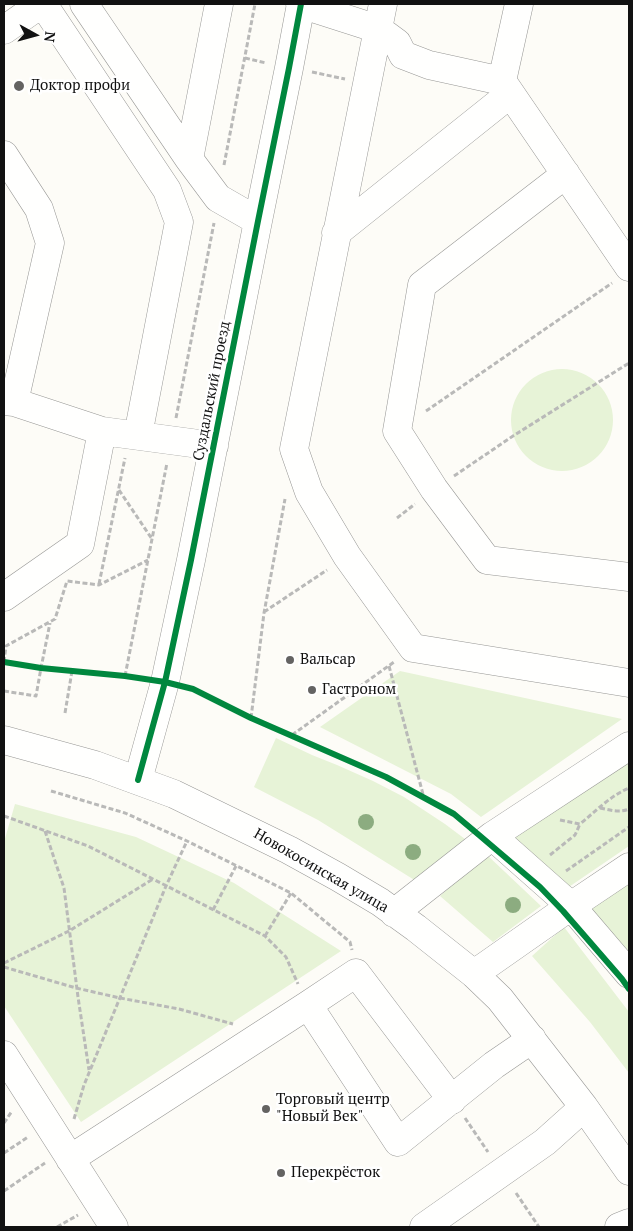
<!DOCTYPE html>
<html>
<head>
<meta charset="utf-8">
<style>
	body { margin:0 }
	#map { position:relative; width:633px; height:1231px; overflow:hidden; background:#fdfcf7; font-family:"PT Serif",serif }
	canvas { display:block }
	.frame { position:absolute; inset:0; border:5px solid #111; pointer-events:none }
	.north { position:absolute; left:10px; top:10px; width:50px; height:50px; -webkit-text-stroke:4px #fff; paint-order:stroke; rotate:97deg; font-size:14px; font-weight:700; line-height:20px; text-align:center; color:#111 }
	.north::after { content:''; display:block; margin:auto; width:18px; height:22px; background:#111; clip-path:polygon(50% 0,100% 100%,50% 72%,0 100%) }
</style>
</head>
<body>
<div id="map">
<canvas width="633" height="1231"></canvas>
<div class="frame"></div>
<div class="north">N</div>
</div>
<script>
const g = document.querySelector('canvas').getContext('2d');
g.lineJoin = 'round';
function fillPath(path, color) { g.fillStyle = color; g.fill(path, 'evenodd'); }
function trace(path, color, width, dash) { g.strokeStyle = color; g.lineWidth = width; g.lineCap = dash ? 'butt' : 'round'; g.setLineDash(dash || []); g.stroke(path); }
function label(font, color, halo, rows, align = 'center') {
  g.font = font + ' "PT Serif",serif'; g.lineWidth = 5; g.setLineDash([]); g.textBaseline = 'middle'; g.strokeStyle = halo; g.fillStyle = color; for (const [text, x, y, turn = 0] of rows) {
    g.save(); g.translate(x, y); g.rotate((+turn || 0) * Math.PI / 180); g.textAlign = isNaN(turn) ? turn : align; if (halo) g.strokeText(text, 0, 0); g.fillText(text, 0, 0); g.restore();
  }
}
fillPath(new Path2D(`
	M511 420a51 51 0 1 1 102 0a51 51 0 1 1-102 0Z
	M400 671 622 719 481 817 451 794 320 727Z
	M276 738 312 755 337 765 373 781 404 797 445 824 465 839 416 881 318 820 254 787Z
	M629 760V846L560 893 511 839Z
	M15 804 136 837 234 883 341 951 81 1122 4 1006V842Z
	M486 854 541 906 493 942 440 896Z
	M629 881V955L591 909Z
	M564 927 629 1012V1073L590 1022 532 956Z`), '#e7f3d7');
const minor = new Path2D(`
	M43 4 167 190 179 222 138 435
	M84 4 189 159 218 198 258 221
	M300 4 378 29 397 43 403 55 429 65 502 81 629 267
	M383 4 294 449 309 492 347 556 413 648 629 683
	M4 30 41 4
	M502 81 519 4
	M4 155 39 209 50 243 14 402
	M189 159 219 4
	M566 174 422 285 397 431 434 489 487 560 629 577
	M336 233 510 94
	M4 401 14 402 102 431 214 446
	M4 597 80 544 102 431
	M4 740 95 765 174 794 289 850 338 877 380 902 416 928 474 974 500 999 584 1107 629 1171
	M138 780 165 682 191 560 258 221 289 68 301 4
	M492 836 571 906 629 974
	M394 913 492 836 629 746
	M474 974 571 906 629 867
	M308 1005 398 1142 494 1065 532 1039
	M4 1055 114 1227
	M70 1159 308 1005 356 973 452 1100
	M424 1227 545 1142 584 1107
	M619 1227 629 1223`);
trace(minor, '#979795', 29);
trace(new Path2D(`
	M245 58 266 63
	M312 72 345 79
	M224 165 255 4
	M426 411 612 283
	M176 418 214 223
	M454 476 513 436 629 363
	M119 490 152 539
	M397 518 415 504
	M99 584 125 458
	M264 612 327 570
	M4 662 6 646 55 619 67 581 99 585 148 560
	M389 666 424 798
	M125 676 167 463
	M4 691 36 696 41 668 50 623
	M65 713 72 671
	M251 718 264 613 285 499
	M292 735 394 662
	M51 791 125 813 187 841 291 893 350 942 352 950
	M600 808C610 810 620 813 629 809
	M4 816 88 846 265 936 286 957 298 984
	M560 820 580 824C596 811 610 796 629 788
	M45 831 64 888 78 997 89 1070
	M550 855 575 835 580 824
	M566 871 629 827
	M213 910 236 866
	M265 936 291 893
	M4 963 69 931 153 879
	M4 967 76 988 120 998 179 1009 233 1024
	M465 1118 488 1152
	M74 1119 84 1085 166 886 187 841
	M4 1123 12 1111
	M4 1153 28 1137
	M4 1191 45 1163
	M516 1193 539 1227
	M57 1227 78 1215`), '#b9b9b8', 3, [5, 2.5]);
trace(minor, '#fffffe', 28);
trace(new Path2D(`
	M4 662 41 668 125 676 165 682 193 689 251 718 386 777 454 814 479 835 540 887 563 911 622 979 629 989
	M138 780 165 682 191 560 258 221 289 68 301 4`), '#00873e', 6);
g.fillStyle = '#8cac80';
for (const [x, y] of [
	[366,822],
	[413,852],
	[513,905]
]) { g.beginPath(); g.arc(x, y, 8, 0, 2 * Math.PI); g.fill(); }
for (const [x, y, r, color] of [
	[19,86,6,"#646362"],
	[290,660,5,"#646362"],
	[312,690,5,"#646362"],
	[266,1109,5,"#646362"],
	[281,1173,5,"#646362"]
]) { const dot = new Path2D(); dot.arc(x, y, r, 0, 2 * Math.PI); g.fillStyle = color; g.fill(dot); trace(dot, '#fff', 2); }
label('15px', '#111', '#fff', [
	["Доктор профи",30,86],
	["Вальсар",300,660],
	["Гастроном",322,690],
	["Торговый центр",276,1100],
	["\"Новый Век\"",276,1117],
	["Перекрёсток",291,1173]
], 'left');
label('15px', '#111', '#fff', [
	["Суздальский проезд",212,391,-79],
	["Новокосинская улица",321,871,30]
]);
</script>
</body>
</html>
